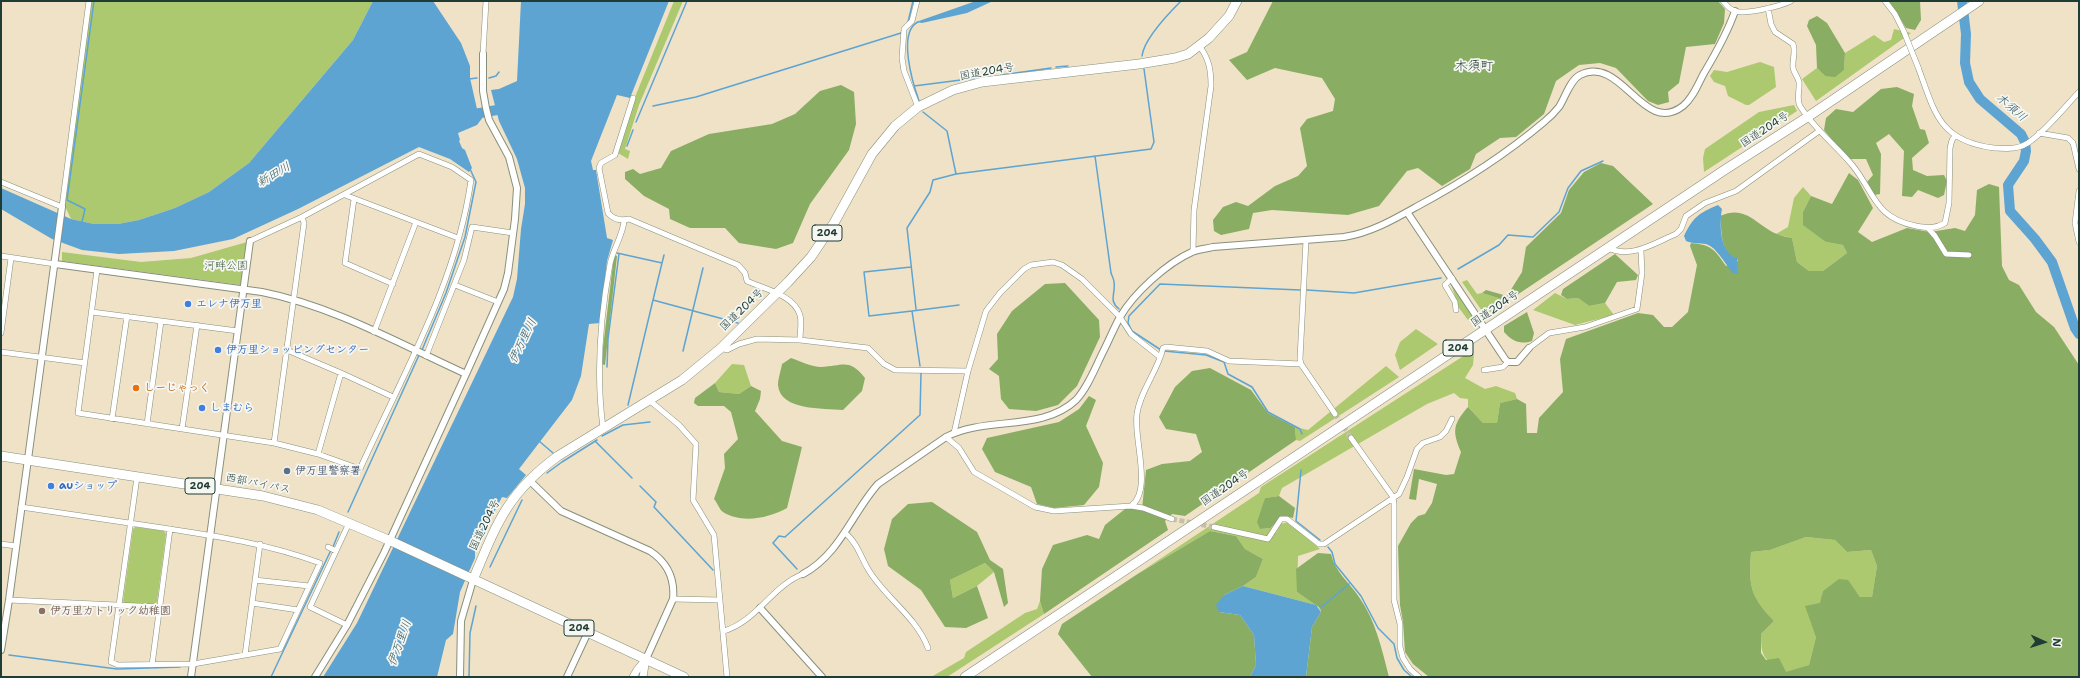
<!DOCTYPE html>
<html>
<head>
<meta charset="utf-8">
<style>
	body { margin:0 }
	#map { position:relative; width:2080px; height:678px; overflow:hidden; background:#efe2c6; font-family:"Shantell Sans",sans-serif }
	canvas { display:block }
	.frame { position:absolute; inset:0; border:2px solid #1f3d34; pointer-events:none }
	.north { position:absolute; left:2024px; top:622px; width:40px; height:40px; -webkit-text-stroke:3px #f6f6f2; paint-order:stroke; rotate:93deg; font-size:11px; font-weight:700; line-height:16px; text-align:center; color:#1f3d34 }
	.north::after { content:''; display:block; margin:auto; width:14px; height:18px; background:#1f3d34; clip-path:polygon(50% 0,100% 100%,50% 72%,0 100%) }
</style>
</head>
<body>
<div id="map">
<canvas width="2080" height="678"></canvas>
<div class="frame"></div>
<div class="north">N</div>
</div>
<script>
const g = document.querySelector('canvas').getContext('2d');
g.lineJoin = 'round';
function fillPath(path, color) { g.fillStyle = color; g.fill(path, 'evenodd'); }
function trace(path, color, width, dash) { g.strokeStyle = color; g.lineWidth = width; g.lineCap = dash ? 'butt' : 'round'; g.setLineDash(dash || []); g.stroke(path); }
function label(font, color, halo, rows, align = 'center') {
  g.font = font + ' "Shantell Sans","Klee One",sans-serif'; g.lineWidth = 3.5; g.setLineDash([]); g.textBaseline = 'middle'; g.strokeStyle = halo; g.fillStyle = color; for (const [text, x, y, turn = 0] of rows) {
    g.save(); g.translate(x, y); g.rotate((+turn || 0) * Math.PI / 180); g.textAlign = isNaN(turn) ? turn : align; if (halo) g.strokeText(text, 0, 0); g.fillText(text, 0, 0); g.restore();
  }
}
fillPath(new Path2D(`
	M91 1H373L353 40 249 163 209 192 175 208 139 220 118 224H94L71 219 64 204Z
	M674 1H683L639 105 625 149 630 151 628 159 618 153 633 102Z
	M1894 29 1911 33 1816 101 1802 79 1817 68 1825 76 1844 70 1845 53 1874 35 1884 42 1891 40Z
	M1760 62 1774 67 1776 87 1749 105H1746L1728 96 1725 86 1714 82 1710 76 1714 70 1727 72Z
	M1794 105 1797 111 1704 172 1703 158 1705 149 1759 112Z
	M1803 187 1811 196 1803 212 1826 242 1843 245 1847 253 1823 271H1809L1797 262 1792 238 1776 234 1788 227 1794 198Z
	M247 242 241 285 62 261V252L141 262 191 258Z
	M1467 280 1477 294 1482 293 1508 301 1493 312 1482 311 1462 282Z
	M1451 284 1473 317 1468 320 1459 308Z
	M1555 293 1567 299 1578 298 1589 306 1605 303 1614 315 1575 325 1533 310Z
	M1416 329 1438 344 1400 370 1395 355 1400 342Z
	M1468 353 1474 354 1473 365 1465 378 1485 389 1496 386 1515 393 1517 399 1500 403 1497 423H1483L1468 407V399L1460 398 1454 393 1427 404 1282 488 1279 496 1265 498 1260 529 1271 528 1276 533 1281 524 1288 522 1320 549 1298 556 1297 592 1316 605 1243 586 1256 577 1263 559 1245 549 1236 536 1210 531 1136 575 1259 493 1261 487Z
	M732 364 744 365 751 386 739 394 719 392 715 383Z
	M1386 366 1399 377 1300 441 1296 440 1295 427 1308 430Z
	M135 527 164 531 166 534 157 602 154 604 125 603 123 601 133 529Z
	M1806 537 1835 540 1847 552 1871 550 1877 566 1872 597H1860L1848 581 1823 591 1816 637 1809 665 1786 673C1765 659 1761 660 1761 634L1774 621C1749 595 1749 585 1751 552L1770 550Z
	M985 563 994 572 977 586 953 598 950 580Z
	M1040 601 1044 614 947 677H931L964 658 966 652 1025 613 1037 609Z`), '#acc96f');
fillPath(new Path2D(`
	M1273 1H1718L1725 9 1724 23 1715 44 1686 47 1679 83 1668 92 1669 102 1658 105 1648 101 1616 68 1600 63 1579 65 1556 81 1544 114 1516 137 1500 138 1476 154 1470 169 1442 186 1418 168 1407 171 1379 206 1348 215 1272 210 1253 213 1249 229 1221 235 1214 231 1213 220 1223 207 1236 202 1248 206 1275 186 1298 176 1307 166 1300 128 1307 119 1333 111 1335 99 1322 78 1275 68 1247 80 1229 60 1247 52Z
	M1889 1H1920L1921 20 1915 30 1906 28Z
	M1817 16 1827 23 1845 53 1844 70 1835 77 1825 76 1817 68 1816 45 1807 26 1809 20Z
	M841 85 854 92 856 124 849 150 810 204 793 243 776 249 739 243 725 228H690L670 219 669 209 644 196 625 179V172L633 169 640 174 661 168 671 151 709 134 772 124 795 114 820 91Z
	M1897 87 1914 94 1912 106 1920 129 1925 130 1929 143 1912 158 1913 170 1927 176 1944 175 1947 181 1944 195 1938 198 1918 190 1912 197 1902 196 1904 151 1889 134 1876 143 1881 154 1880 194 1874 195 1867 182 1873 175 1866 159H1848L1824 130 1826 118 1836 109 1853 112 1881 89Z
	M1601 163 1613 166 1653 204 1508 301 1482 293 1486 290 1507 296 1522 272 1526 247 1561 213 1569 190 1584 172Z
	M1849 173 1858 180 1873 208 1858 232 1872 242 1907 228 1930 232 1955 228 1965 231 1975 215 1977 190 1989 184 1999 187 2002 266 2009 280 2019 285 2036 312 2054 327 2079 365V677H1429L1413 664 1405 652 1403 622 1400 605 1398 546 1411 523 1418 516 1425 514 1432 503 1437 484 1419 479 1416 500 1409 499 1414 469 1446 475 1454 474 1461 452C1452 431 1453 424 1468 407L1483 423H1497L1500 403 1517 399 1526 404 1527 433H1537L1539 418 1563 392 1560 359 1566 339 1638 313 1653 315 1664 327H1672L1688 312 1697 265 1690 246 1691 243C1712 245 1714 249 1726 266L1738 261 1737 259C1720 254 1722 231 1720 216 1746 204 1756 225 1777 234 1782 236 1787 237 1792 238L1797 262 1809 271H1823L1847 253 1843 245 1826 242 1803 225V212L1811 196 1832 204ZM1806 537 1835 540 1847 552 1871 550 1877 566 1872 597H1860L1848 580 1839 579 1823 591 1820 603 1805 606 1816 637 1809 665 1786 672 1779 658 1766 660 1761 653V634L1774 621C1749 595 1749 585 1751 552L1770 550Z
	M1615 254 1638 275 1636 280 1617 282 1605 303 1589 306 1578 298 1567 299 1561 295 1563 289Z
	M614 255 617 256 605 365 601 364Z
	M1065 283 1099 320 1100 337 1077 386 1058 405 1036 411 1009 409 1001 399 999 376 989 369 998 359 997 334 1012 311 1045 284Z
	M1527 312 1534 333 1532 341C1520 345 1512 341 1504 332V326Z
	M791 358C800 361 812 367 821 367 844 366 849 358 865 378L862 391 843 410C823 408 780 411 778 385 778 379 781 370 782 364Z
	M1210 368 1251 390 1268 413 1295 427 1296 440 1185 516 1172 514 1165 521 1168 530 1044 614 1040 601 1042 569 1053 545 1087 535 1099 539 1105 525 1125 509H1142L1146 470 1162 464 1190 461 1202 452 1196 434 1166 429 1159 417 1175 387 1192 371Z
	M715 383 719 392 739 394 751 386 761 391 760 399 755 411 782 441 802 447 787 508C769 518 742 524 723 512 719 509 717 502 714 499L725 468 724 454 738 439 731 412 724 406H698L694 403 695 398Z
	M1089 396 1096 400 1086 426 1103 463 1099 487 1084 505 1054 508 1037 504 1031 487 995 472 982 449 987 438 1059 422 1079 409Z
	M1279 496 1295 508 1293 518C1282 515 1278 520 1271 528L1260 529 1257 522 1265 498Z
	M932 502 977 532 990 560 1003 569 1008 603 1004 607 994 572 985 563 950 580 953 598 977 586 988 618 966 628 945 627 921 590 888 566 884 549 892 519 908 504Z
	M1210 531 1236 536 1245 549 1263 559 1256 577 1243 586 1224 595 1219 612 1240 615 1254 635 1256 665 1250 677H1092L1058 634 1062 624 1136 575Z
	M1318 553 1331 554C1335 572 1349 582 1359 597 1376 621 1382 650 1389 677H1306L1312 627 1321 612 1320 608 1297 592 1296 569Z`), '#89ad62');
fillPath(new Path2D(`
	M373 1H433L461 43 470 66V78L477 109 479 108 483 117 477 125 458 133 460 140 459 141 462 148 465 150 472 168 469 172 450 159 419 147 298 209 233 239 174 251 119 254 82 250 52 239 1 209V188L71 219 94 224H118L139 220 175 208 209 192 249 163 353 40Z
	M521 1H669L630 98 617 95 591 161 593 170H596L607 238 613 240 607 261 600 323 589 324 581 376 572 400 519 469 526 475 507 498 502 497 475 549V558L460 592 453 634 446 640 437 677H323L357 623 513 297 517 279 521 229 525 204V188L517 159 499 121 491 90 499 89 517 81Z
	M976 1H993L967 13 922 23 916 22Z
	M1718 205 1722 209C1719 224 1720 254 1737 258L1738 273 1734 274C1725 265 1718 248 1706 244 1699 243 1693 244 1686 241L1684 236C1693 217 1699 213 1718 205Z
	M1243 586 1316 605 1321 612 1312 627 1306 677H1250L1256 665 1254 635 1240 615 1219 612 1216 605 1224 595Z`), '#5da4d3');
trace(new Path2D(`
	M908 22 913 1
	M918 22C897 32 913 84 919 101
	M1142 56C1144 39 1169 13 1181 1
	M1056 67 1068 66
	M1001 75 1051 68
	M489 78 496 76 499 72
	M469 79 477 78
	M914 86 992 76
	M653 106 696 97 901 33
	M923 112 947 131 956 174
	M636 122 687 1
	M627 146 633 130
	M1095 156 1111 273C1112 276 1114 279 1114 282 1116 294 1108 300 1119 309
	M82 222 85 209 67 200 94 1
	M617 253 662 263 653 300 738 323
	M662 263 664 255
	M911 267 864 272 869 316 912 311
	M1458 269 1499 245 1508 235 1533 237 1559 212 1568 188 1581 171 1603 161
	M1307 290 1354 293 1441 278
	M916 309 907 228 930 192 933 180 956 174 1151 149 1154 142 1144 69
	M422 350 446 293 465 237 476 182 470 169
	M1161 350 1132 331 1128 323 1129 316 1160 284 1300 290
	M683 351 703 268
	M1164 351 1206 355 1224 362 1228 374 1252 387 1268 412 1300 429 1302 434
	M920 366 912 311 959 305
	M607 367 608 339 619 254
	M628 405 653 300
	M602 436 623 425 650 422
	M539 441 553 453
	M595 441 632 478
	M1301 470 1296 521 1320 540
	M547 473 562 462 597 440
	M640 486 656 502 654 507 713 570
	M348 512 420 353
	M333 547 339 532
	M1328 547 1332 552 1335 564 1361 596 1378 628 1394 644 1397 658 1404 670 1412 677
	M490 567 522 500
	M797 569 773 543 779 536 785 537 920 415 921 373
	M1320 608 1349 584
	M9 655 117 669 180 667
	M271 677 331 550
	M469 677 470 633 476 606`), '#5da4d3', 1.5);
trace(new Path2D(`
	M1962 1 1966 34 1965 63 1969 82 1980 99 2021 134 2025 142 2026 151 2024 161 2008 185 2010 211 2035 239 2052 262 2075 328 2079 334
	M469 115 508 108`), '#5da4d3', 10);
trace(new Path2D(`
	M1335 414 1351 438
	M1172 519 1214 527`), '#c5c1a9', 5, [5, 2.5]);
const minor = new Path2D(`
	M917 1 912 21 904 29 902 58 904 71 918 107
	M1723 1C1726 5 1731 10 1735 11 1745 15 1781 6 1791 1
	M1885 1 1895 14 1904 32
	M1768 8 1771 24 1775 32 1793 44C1796 52 1792 60 1793 68 1794 73 1798 77 1799 82 1800 90 1796 99 1800 106 1814 129 1836 145 1853 166 1875 194 1875 218 1916 226 1927 228 1935 229 1945 223L1949 203 1950 148 1952 140 1955 136
	M483 54 486 1
	M1918 67C1935 113 1939 141 1994 148 2008 149 2020 150 2032 140 2049 127 2064 108 2079 92
	M633 98 615 155 601 163 599 168 608 213C614 220 621 221 629 219L738 265 745 273 747 281C764 289 794 295 800 315 802 322 800 332 800 340
	M2039 133 2068 138 2073 143 2079 169
	M1 182 62 207 89 1
	M2079 191 2075 223 2079 242
	M345 195 458 238
	M354 199 345 263 393 284
	M1928 228 1935 236 1946 254 1969 255
	M1306 240 1300 359 1301 364 1335 414
	M1608 248C1632 259 1654 243 1676 234L1681 229 1686 216 1705 203 1736 191 1819 131
	M1193 251 1194 210 1211 86C1211 70 1209 59 1200 47
	M1 256 55 264
	M97 270 78 413 274 443 318 454 360 469C402 376 457 282 471 180L452 167 419 154 302 217 250 241
	M1452 278 1445 285 1455 302 1456 310
	M455 285 498 302
	M92 312 238 331
	M374 332 416 222
	M1 333 11 258
	M721 348 727 350 739 344 757 339 800 340 868 348 884 364 895 370 968 371
	M1529 348 1549 333 1585 327 1637 309 1642 273 1641 251
	M287 350 341 373
	M1 352 85 363
	M426 356 464 260 472 227 513 233
	M1484 370 1503 367 1508 362
	M649 400 679 425 696 444 693 500 714 535 727 677
	M112 419 127 316
	M147 424 161 321
	M603 428C596 374 600 318 610 264 613 249 623 235 624 221
	M182 429 197 325
	M954 433 968 371 986 311 1000 293 1024 269 1031 265 1053 262 1062 265 1082 279 1120 317 1131 334 1160 357
	M946 437 959 448 974 472 1035 507 1054 511 1131 506 1143 508 1172 519
	M1351 438 1393 497 1394 504V600L1400 624V647L1403 658 1410 669 1419 677
	M274 443 304 223 302 217
	M318 454 341 373 393 397
	M1131 506C1153 491 1133 437 1137 414 1140 391 1158 371 1163 348L1166 347 1207 351 1229 361 1301 364
	M21 507C68 514 116 521 163 528 217 536 268 544 320 563L280 649 193 664 118 665 111 662 118 612 119 605 137 477
	M1214 527 1268 539 1281 519H1287L1319 544H1324L1399 494 1407 477 1417 449 1423 443 1440 437 1446 431 1452 419
	M845 533C856 541 861 557 868 569 885 598 916 616 928 648
	M1 544 16 546
	M328 547 336 551
	M255 580 309 586
	M673 599 720 600
	M9 600 159 607
	M252 603 298 610
	M347 625 310 607 349 523
	M724 631C757 621 772 586 803 574
	M245 655 260 544
	M152 665 170 529`);
const tertiary = new Path2D(`
	M1407 212 1505 359 1508 362H1517L1529 348
	M55 264 262 292C333 306 400 344 466 374
	M529 480 561 511 650 551C668 563 675 579 673 599L646 659
	M803 574C840 554 852 513 878 484L946 437C986 416 1042 432 1076 400 1088 387 1095 368 1103 352 1109 340 1114 328 1120 317 1134 293 1167 263 1192 252 1198 249 1206 249 1213 247L1344 237C1370 233 1393 220 1416 207 1461 183 1505 155 1544 122 1549 118 1555 112 1559 107 1565 98 1570 80 1580 75 1622 54 1643 137 1683 106 1693 98 1698 84 1704 73 1716 53 1727 34 1735 11
	M760 608 822 677
	M1 650 9 600 62 207
	M191 677 250 241
	M315 677 347 625 384 553 466 374 504 289 508 273 515 219 517 188 509 157 489 120 486 108 483 91V54
	M460 677 461 621 473 580
	M567 677 588 632`);
const secondary = new Path2D(`
	M633 677 637 670 646 659
	M643 677 646 659`);
const trunk = new Path2D(`
	M1 456 263 496 318 510 393 542 684 677
	M473 580C496 525 507 493 558 456L682 380 721 348 788 282 811 257 834 223 872 154 895 126 918 107 953 90 982 82 1139 64 1175 58 1188 54 1209 38 1229 16 1237 1
	M965 677 1726 169 1809 116 1979 1`);
trace(minor, '#87907d', 6);
trace(tertiary, '#87907d', 8);
trace(secondary, '#87907d', 8);
trace(trunk, '#87907d', 10);
trace(minor, '#fff', 5);
trace(tertiary, '#fff', 6);
trace(secondary, '#fff', 7);
trace(trunk, '#fff', 9);
const minorBridge = new Path2D(`
	M1904 32 1918 67`);
trace(minorBridge, '#87907d', 6, []);
trace(minorBridge, '#fff', 5);
for (const [x, y, r, color] of [
	[188,304,4,"#3f7fe0"],
	[218,350,4,"#3f7fe0"],
	[136,388,4,"#e8710a"],
	[202,408,4,"#3f7fe0"],
	[287,471,4,"#5c6f8a"],
	[51,486,4,"#3f7fe0"],
	[42,611,4,"#8d6e63"]
]) { const dot = new Path2D(); dot.arc(x, y, r, 0, 2 * Math.PI); g.fillStyle = color; g.fill(dot); trace(dot, '#f6f6f2', 1.5); }
for (const [x, y, w] of [
	[827,233,30],
	[1458,348,30],
	[200,486,30],
	[579,628,30]
]) { const box = new Path2D(); box.roundRect(x - w / 2, y - 8, w, 16, 3); g.fillStyle = '#f6f6f2'; g.fill(box); trace(box, '#1f3d34', 1); }
label('bold 10px', '#1f3d34', null, [
	["204",827,233],
	["204",1458,348],
	["204",200,486],
	["204",579,628]
]);
label('11px', '#1f3d34', '#f6f6f2', [
	["国道204号",987,72,-10],
	["国道204号",1765,130,-33],
	["国道204号",1495,309,-34],
	["国道204号",742,310,-44],
	["西部バイパス",258,484,11],
	["国道204号",1225,488,-34],
	["国道204号",485,525,-64]
]);
label('11px', '#3b5940', '#f6f6f2', [
	["河畔公園",226,266]
]);
label('bold 11px', '#366cbe', '#f6f6f2', [
	["エレナ伊万里",196,304],
	["伊万里ショッピングセンター",226,350],
	["しまむら",210,408],
	["auショップ",59,486]
], 'left');
label('bold 11px', '#c56008', '#f6f6f2', [
	["しーじゃっく",144,388]
], 'left');
label('bold 11px', '#4e5e75', '#f6f6f2', [
	["伊万里警察署",295,471]
], 'left');
label('bold 11px', '#785e54', '#f6f6f2', [
	["伊万里カトリック幼稚園",50,611]
], 'left');
label('italic 12px', '#325c64', '#f6f6f2', [
	["木須川",2011,108,40],
	["新田川",274,175,-30],
	["伊万里川",523,341,-64],
	["伊万里川",400,643,-70]
]);
label('13px', '#1f3d34', '#f6f6f2', [
	["木須町",1474,67]
]);
</script>
</body>
</html>
